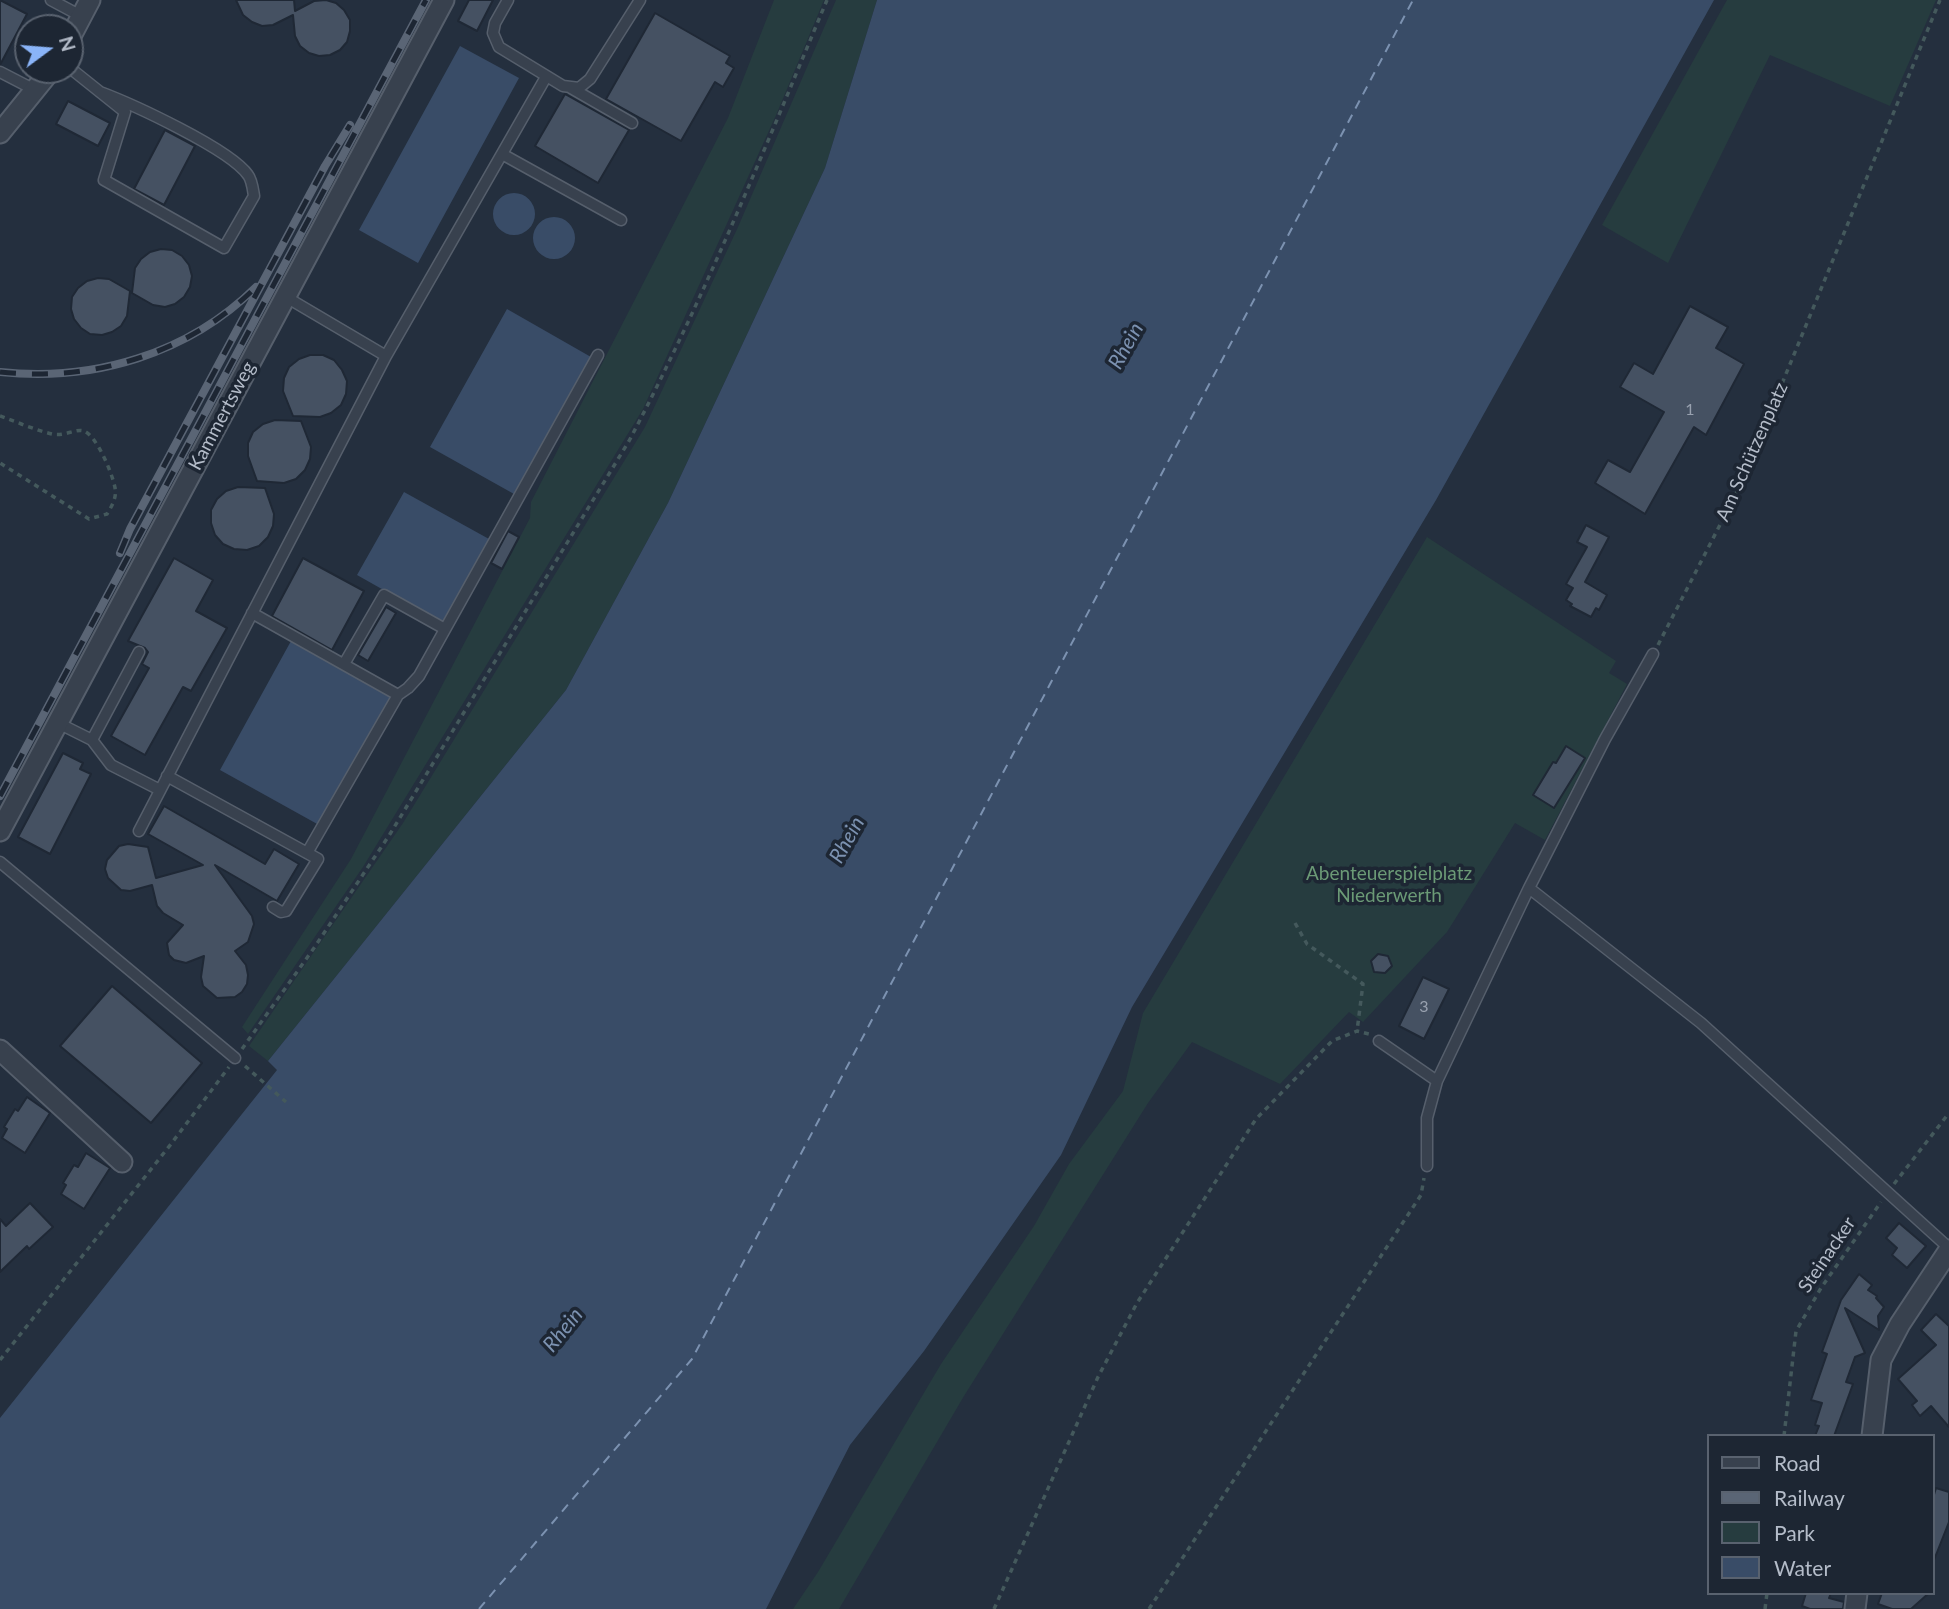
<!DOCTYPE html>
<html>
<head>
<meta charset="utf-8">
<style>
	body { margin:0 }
	#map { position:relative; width:1949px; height:1609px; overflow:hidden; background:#242f3e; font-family:Lato,sans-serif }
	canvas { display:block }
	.legend { position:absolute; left:1707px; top:1434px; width:228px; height:161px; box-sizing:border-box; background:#1d2633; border:2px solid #59626f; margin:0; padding:9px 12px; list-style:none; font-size:21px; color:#b4bcc9 }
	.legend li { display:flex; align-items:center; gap:14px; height:35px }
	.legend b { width:35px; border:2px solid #59626f }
	.north { position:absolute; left:14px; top:14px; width:70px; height:70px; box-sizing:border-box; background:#1d2633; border:2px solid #59626f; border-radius:50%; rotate:74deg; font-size:19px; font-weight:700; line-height:28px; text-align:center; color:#b4bcc9 }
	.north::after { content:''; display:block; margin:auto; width:24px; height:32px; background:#8ab4f8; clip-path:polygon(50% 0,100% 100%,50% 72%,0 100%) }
</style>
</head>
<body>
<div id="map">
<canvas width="1949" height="1609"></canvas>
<ul class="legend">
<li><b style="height:9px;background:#38414e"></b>Road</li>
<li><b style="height:9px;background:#5a6575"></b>Railway</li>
<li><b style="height:19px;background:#263c3f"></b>Park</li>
<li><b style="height:19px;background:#394c67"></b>Water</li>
</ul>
<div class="north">N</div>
</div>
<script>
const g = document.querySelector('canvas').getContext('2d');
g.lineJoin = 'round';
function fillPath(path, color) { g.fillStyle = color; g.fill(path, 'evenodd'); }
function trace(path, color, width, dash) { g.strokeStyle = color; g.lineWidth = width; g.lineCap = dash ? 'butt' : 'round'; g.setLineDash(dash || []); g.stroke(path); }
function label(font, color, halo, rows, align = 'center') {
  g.font = font + ' Lato,sans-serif'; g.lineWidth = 7; g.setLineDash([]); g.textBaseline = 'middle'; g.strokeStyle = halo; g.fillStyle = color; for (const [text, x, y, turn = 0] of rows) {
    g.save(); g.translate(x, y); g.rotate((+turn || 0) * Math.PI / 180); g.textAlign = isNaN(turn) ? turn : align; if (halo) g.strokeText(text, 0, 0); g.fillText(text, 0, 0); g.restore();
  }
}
fillPath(new Path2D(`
	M774 0H824L777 113 643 409 363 867 248 1034 242 1027 351 859 530 518 531 502 728 118Z
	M836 0H877L825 168 668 503 566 690 268 1061 249 1046 403 823 645 427 738 227Z
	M1727 0H1936L1890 106 1770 55 1668 263 1602 225Z
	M1427 537 1616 661 1609 673 1627 684 1545 840 1515 823 1447 932 1363 1022 1349 1012 1280 1084 1192 1042 1148 1103 964 1396 839 1609H793L818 1572 941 1364 1034 1226 1069 1164 1123 1091 1143 1013Z`), '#263c3f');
fillPath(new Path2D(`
	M877 0H1714L1436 500 1132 1007 1061 1155 924 1351 850 1445 766 1609H0V1418L277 1070 268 1061 566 690 668 503 825 168Z
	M460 46 519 78 418 263 359 230Z
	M493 214a21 21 0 1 1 42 0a21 21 0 1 1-42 0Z
	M533 238a21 21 0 1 1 42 0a21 21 0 1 1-42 0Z
	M507 309 591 357 514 494 430 447Z
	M404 492 489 539 442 623 357 575Z
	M291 641 391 697 319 825 220 770Z`), '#394c67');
trace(new Path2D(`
	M479 1609 692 1359 1413 0`), '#7c92b1', 2, [9, 7]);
const building = new Path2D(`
	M0 0 27 14 0 65Z
	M236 0H294L295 11 314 1 326 0 336 3 344 10 350 20V31L347 42 340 50 330 55 319 56 309 53 300 46 295 36 293 15 273 25 262 26 252 22 243 15Z
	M469 0H493L477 31 458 21Z
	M655 13 730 56 726 63 734 68 723 87 715 82 681 141 606 99Z
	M565 94 629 130 598 183 535 146Z
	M68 101 110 123 98 146 56 124Z
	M165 130 195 146 164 205 134 189Z
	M161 249 172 250 182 256 189 265 192 276 190 287 184 297 175 304 165 307 153 305 132 293 135 268 141 259 150 252Z
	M98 278 109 279 130 291 127 316 121 326 112 332 102 335 90 334 81 328 74 319 71 309 72 297 78 288 87 281Z
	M1690 306 1728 327 1716 348 1744 364 1706 435 1694 427 1645 514 1595 483 1608 460 1630 472 1664 412 1620 387 1634 363 1653 374Z
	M310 355H323L334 360 342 370 347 381 346 394 341 405 331 413 320 417 293 416 283 391 284 378 289 367 299 359Z
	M275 420 301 421 311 447 310 459 305 470 296 479 284 483 257 481 248 456V443L253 432 263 424Z
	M238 487 265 488 274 514 273 526 268 537 259 546 247 550 234 549 223 544 215 535 211 523V510L217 499 226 491Z
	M1586 525 1609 537 1585 582 1607 595 1599 610 1596 608 1591 617 1570 606 1572 604 1566 600 1573 588 1566 584 1587 547 1577 542Z
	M508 531 519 537 502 569 491 563Z
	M174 558 213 580 196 611 227 628 191 691 183 687 145 755 111 736 149 668 142 664 148 652 145 648 128 641Z
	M303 558 364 591 332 650 272 616Z
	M386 607 396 613 368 661 358 655Z
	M1566 746 1585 758 1554 808 1533 795 1553 762 1556 763Z
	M63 753 83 763 80 769 91 774 50 854 18 837Z
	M164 806 265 864 274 849 299 864 277 901 215 865 252 916 254 924 248 942 235 951 246 965 248 975 247 984 242 992 235 997 217 998 203 986 201 977 204 956 186 963 174 960 169 955 167 943 183 925 163 913 157 906 152 885 130 891 121 890 108 878 105 869 107 860 119 846 128 844 148 847 156 878 203 865 148 834Z
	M1378 954 1388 956 1392 966 1385 973 1374 972 1371 961Z
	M1423 977 1449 989 1424 1039 1399 1026Z
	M112 986 202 1063 151 1123 60 1046Z
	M27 1097 50 1113 25 1153 2 1138 7 1129 4 1127 15 1109 18 1111Z
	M86 1153 110 1168 84 1209 61 1194 66 1185 63 1183 74 1165 78 1167Z
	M30 1203 53 1227 29 1249 27 1246 0 1272V1219L6 1226Z
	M1899 1223 1926 1246 1907 1268 1892 1255 1897 1248 1886 1238Z
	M1859 1274 1872 1285 1868 1290 1877 1296 1876 1298 1884 1307 1878 1316 1879 1330 1845 1308 1865 1353 1855 1357 1846 1382 1853 1384 1834 1436H1815L1819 1426 1815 1425 1822 1403 1811 1400 1827 1354 1822 1352 1841 1300Z
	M1936 1314 1949 1326V1427L1931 1406 1920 1416 1912 1405 1917 1401 1898 1379 1936 1345 1921 1330Z
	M1936 1488 1949 1492V1522L1934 1560 1933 1498Z
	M1806 1593H1831L1829 1598 1844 1602 1843 1609H1810L1802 1606Z
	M1882 1593H1929L1911 1609H1892L1878 1604Z`);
fillPath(building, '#455162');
trace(building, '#1f2835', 2);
const lane = new Path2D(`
	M51 0 81 16
	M508 0 495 23 493 33 499 47 563 86 579 88 590 79 640 0
	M70 68 125 112 104 180 224 248 254 196C253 190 252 180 248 175 230 149 132 104 100 92
	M0 72 35 90
	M571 88 632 123
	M502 154 621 220
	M286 297 386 356 546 77
	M252 613 398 695
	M139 652 92 740 111 765 160 790
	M344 664 384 595 445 629
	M58 723 92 740
	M167 776 318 859 286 911 281 912 273 907
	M139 831 386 356
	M307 853 398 695 408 688 419 676 598 355
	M0 862 235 1058
	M1529 888 1701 1023 1949 1248
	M1379 1041 1437 1081
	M1427 1166V1118L1437 1081 1529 888 1605 739 1653 654`);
const street = new Path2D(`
	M70 38 90 0
	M0 133 51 70
	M0 831 444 0
	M0 1050 122 1162
	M1872 1436 1881 1360 1900 1324 1949 1250
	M1855 1609 1857 1593`);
trace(lane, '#565f6c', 13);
trace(street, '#565f6c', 23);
trace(new Path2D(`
	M0 416C17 422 35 430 52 434 64 437 76 428 84 431 97 436 113 475 115 488 117 497 112 506 107 514L89 519 0 463
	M1658 645 1739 488 1940 0
	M1295 923 1307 944 1363 984 1357 1031
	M242 1049 314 948 390 834 629 441C704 299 765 148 827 0
	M245 1066 286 1102
	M1894 1184 1949 1113
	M0 1360 171 1144 229 1067
	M1784 1436 1796 1331 1821 1288 1881 1202
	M994 1609 1098 1377 1137 1303 1256 1119 1332 1041 1357 1031 1369 1034
	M1149 1609 1421 1195 1424 1178
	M1765 1609 1767 1593`), '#44595c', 3.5, [5, 5]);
trace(lane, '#38414e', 10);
trace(street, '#38414e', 19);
const rail = new Path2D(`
	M0 372C94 382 188 354 256 287
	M120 553 130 529 325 166 350 125
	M0 796 426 0`);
trace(rail, '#5a6575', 8);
trace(rail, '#1d2633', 5, [16]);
label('16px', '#98a1af', null, [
	["1",1690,410],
	["3",1424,1007]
]);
label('19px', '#b4bcc9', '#1d2633', [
	["Kammertsweg",222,416,-62],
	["Am Schützenplatz",1752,452,-66],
	["Steinacker",1827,1255,-56]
]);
label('19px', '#6b9a76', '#1d2633', [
	["Abenteuerspielplatz",1389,874],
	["Niederwerth",1389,896]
]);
label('italic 21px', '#7c92b1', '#1d2633', [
	["Rhein",1126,346,-61],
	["Rhein",847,840,-61],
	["Rhein",563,1330,-51]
]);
</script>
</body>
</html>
